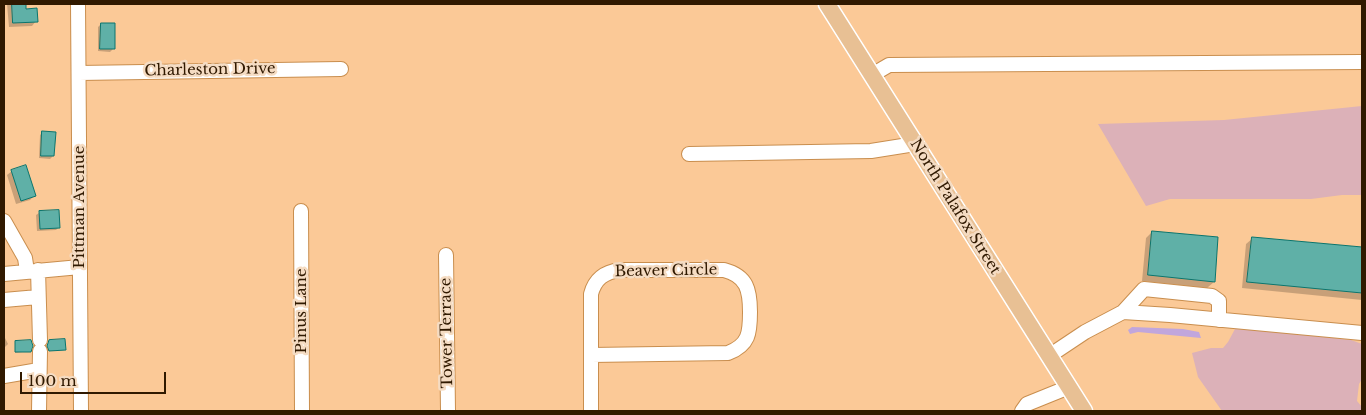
<!DOCTYPE html>
<html>
<head>
<meta charset="utf-8">
<style>
	body { margin:0 }
	#map { position:relative; width:1366px; height:415px; overflow:hidden; background:#fbc997; font-family:"Libre Baskerville",serif }
	canvas { display:block }
	.frame { position:absolute; inset:0; border:5px solid #301900; pointer-events:none }
	.scale { position:absolute; left:20px; top:372px; width:146px; height:22px; box-sizing:border-box; border:2px solid #301900; border-top:0; padding-left:6px; font-size:15px; line-height:18px; white-space:nowrap; color:#301900; -webkit-text-stroke:4px #f5dcc3; paint-order:stroke }
</style>
</head>
<body>
<div id="map">
<canvas width="1366" height="415"></canvas>
<div class="frame"></div>
<div class="scale">100 m</div>
</div>
<script>
const g = document.querySelector('canvas').getContext('2d');
g.lineJoin = 'round';
function fillPath(path, color) { g.fillStyle = color; g.fill(path, 'evenodd'); }
function trace(path, color, width, dash) { g.strokeStyle = color; g.lineWidth = width; g.lineCap = dash ? 'butt' : 'round'; g.setLineDash(dash || []); g.stroke(path); }
function label(font, color, halo, rows, align = 'center') {
  g.font = font + ' "Libre Baskerville",serif'; g.lineWidth = 5; g.setLineDash([]); g.textBaseline = 'middle'; g.strokeStyle = halo; g.fillStyle = color; for (const [text, x, y, turn = 0] of rows) {
    g.save(); g.translate(x, y); g.rotate((+turn || 0) * Math.PI / 180); g.textAlign = isNaN(turn) ? turn : align; if (halo) g.strokeText(text, 0, 0); g.fillText(text, 0, 0); g.restore();
  }
}
fillPath(new Path2D(`
	M1362 106V195H1342L1311 199H1170L1146 206 1098 124 1224 120Z
	M1235 329 1275 331 1351 340 1362 344V379L1359 384 1357 401 1362 407V411H1222L1198 377 1192 353 1211 348H1223L1228 342Z`), '#dcb1b8');
fillPath(new Path2D(`
	M1132 327 1183 329 1199 332 1201 338 1138 332 1130 334 1128 330Z`), '#c1a6dc');
fillPath(new Path2D(`
	M7 4H24L25 10 36 21 32 26 9 27Z
	M101 24 113 49 110 52 98 51V27Z
	M43 132 53 156 50 159 39 158 40 135Z
	M12 171 34 196 30 200 16 204 7 175Z
	M39 213 59 227 56 230 37 231 36 215Z
	M1152 232 1217 239 1214 282 1207 288 1142 281 1146 238Z
	M1253 238 1362 249V300L1242 288 1246 244Z
	M4 336 8 344 4 348Z
	M49 341 65 350 48 351 46 347Z
	M15 342 30 351 15 353Z`), '#0003');
const building = new Path2D(`
	M12 4H26V9L37 8 38 22 13 23Z
	M101 23H115V49H100Z
	M42 131 56 132 54 156H41Z
	M26 165 36 196 21 201 11 170Z
	M59 210 60 228 40 229 39 211Z
	M1152 231 1218 237 1215 282 1148 275Z
	M1252 237 1362 247V293L1247 282Z
	M65 339 66 350 49 351 47 346 49 340Z
	M31 340 33 346 31 352H15V341Z`);
fillPath(building, '#5fb0a7');
trace(building, '#0a756e', 1);
const minor = new Path2D(`
	M78 4 81 411
	M79 73 341 69
	M872 75 889 65 1362 62
	M689 154 871 151 915 144
	M301 211 302 411
	M4 221 25 258 27 271
	M446 255 448 411
	M38 270 40 340
	M620 270H724C747 276 750 290 750 312 750 333 749 345 728 353L591 355V294C595 279 604 272 620 270Z
	M4 274 80 267
	M4 300 38 297
	M1123 312 1170 315 1362 333
	M591 355V411
	M1049 356 1085 332 1123 312 1144 289 1212 296 1219 301V320
	M4 376 39 370
	M39 411 40 351
	M1022 411 1027 404 1069 387`);
const major = new Path2D(`
	M827 4 1084 411`);
trace(minor, '#c98e4e', 16);
trace(major, '#fff', 19);
trace(minor, '#fff', 14);
trace(major, '#e8c094', 16);
label('15px', '#301900', '#f5dcc3', [
	["Charleston Drive",210,70,-1],
	["Pittman Avenue",80,207,-90],
	["North Palafox Street",955,207,58],
	["Beaver Circle",666,271,-1],
	["Pinus Lane",302,311,-90],
	["Tower Terrace",447,333,-91]
]);
</script>
</body>
</html>
